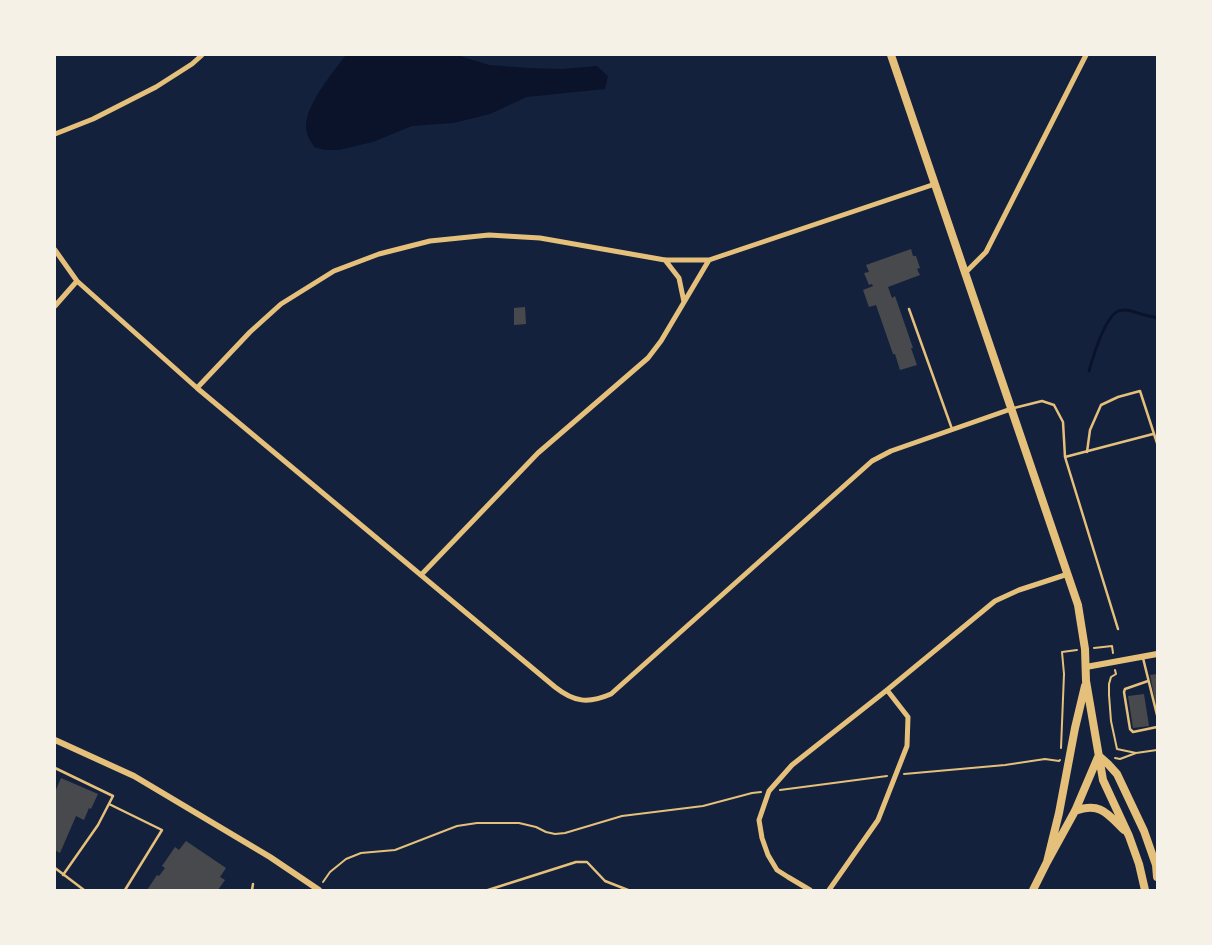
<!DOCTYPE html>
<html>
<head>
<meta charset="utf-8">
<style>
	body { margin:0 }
	#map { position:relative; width:1212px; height:945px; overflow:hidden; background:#14213d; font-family:"Fira Sans Condensed",sans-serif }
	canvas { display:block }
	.frame { position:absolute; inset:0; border:56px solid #f6f1e7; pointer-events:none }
</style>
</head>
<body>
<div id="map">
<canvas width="1212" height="945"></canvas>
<div class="frame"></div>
</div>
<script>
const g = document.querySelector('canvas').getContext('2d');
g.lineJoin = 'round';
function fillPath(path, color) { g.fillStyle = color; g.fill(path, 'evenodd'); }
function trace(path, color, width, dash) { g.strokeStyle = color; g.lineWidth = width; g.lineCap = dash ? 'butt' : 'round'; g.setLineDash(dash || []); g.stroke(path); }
fillPath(new Path2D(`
	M346 55H457L489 65 530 68 562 69 597 66 608 76 605 89 527 97 490 114 454 123 412 126 373 142 339 150H325L314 147C310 140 305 133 306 125 307 103 333 72 346 55Z`), '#0b132b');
trace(new Path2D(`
	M1089 371C1093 357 1104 318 1118 311 1127 308 1134 312 1141 314 1147 316 1152 316 1157 318`), '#0b132b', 3);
fillPath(new Path2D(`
	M911 249 913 256H916L920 268 917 269 920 275 888 287 892 298 895 296 913 348H911L917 365 900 370 895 354H893L876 305 869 307 863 290 873 286 872 284 869 285 864 273 869 272 866 265Z
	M525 307 526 324 514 325V308Z
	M1157 674V704L1156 705 1150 675Z
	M1144 694 1149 726 1133 728 1128 696Z
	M61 778 98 794 91 809 89 808 84 820 76 816 60 853 55 850V792Z
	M186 841 226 868 220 877 225 880 218 890H147L157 875 159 876 165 868 162 866 175 847 179 850Z`), '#48494c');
trace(new Path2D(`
	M1094 648 1112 646 1113 653
	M1115 670 1116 674 1111 677 1109 684V695L1111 721 1117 749 1136 753 1157 750
	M1061 748 1064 674 1062 652 1077 650
	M1115 758 1120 759 1136 753
	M904 774 1005 765 1045 759 1059 761 1060 760
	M780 790 887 776
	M323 882 330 872 346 859 361 853 395 850 457 826 477 823H519L536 827 546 832 555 834 565 833 622 816 703 806 752 793 761 792`), '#e5c07b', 2);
trace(new Path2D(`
	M909 309 952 429
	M1014 408 1042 401 1054 405 1063 422 1065 457 1118 629
	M1087 452 1090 430 1101 405 1118 397 1140 391 1157 443
	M1065 457 1153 434
	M1143 658 1157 715
	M1148 681 1125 689 1124 692 1130 729 1133 732 1157 727
	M55 768 113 796 98 825 63 875
	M109 804 162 830 125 890
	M55 868 84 890
	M252 890 253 884
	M488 890 576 862H587L605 881 628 890`), '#e5c07b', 2.5);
trace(new Path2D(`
	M55 134 93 119 156 87 192 64 202 55
	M55 250 77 281 197 388 555 687C574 702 588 704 611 694L872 461 891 451 1011 409
	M665 260 679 278 684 302
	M965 273 986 252 1086 55
	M55 306 77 281
	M197 388 250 332 281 304 334 271 379 254 430 241 489 235 540 238 665 260H709L935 184
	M421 575 538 453 648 358 661 341 709 260
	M810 890 788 877 777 870 768 855 762 838 759 820 769 791 792 765 887 690 995 601 1019 590 1068 574
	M829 890 878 820 907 746 908 717 887 690`), '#e5c07b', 5);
trace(new Path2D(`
	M1086 667 1157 654
	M55 740 134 776 270 857 319 890`), '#e5c07b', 6);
trace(new Path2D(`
	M891 55 1078 605 1085 649 1086 681 1103 780 1129 836 1139 864 1145 890
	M1099 756 1108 764 1117 774 1144 831 1156 865 1157 877
	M1075 811C1100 802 1107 813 1124 830
	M1047 862 1059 813 1075 728 1085 686
	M1033 890 1047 862 1075 811 1098 757`), '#e5c07b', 8);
</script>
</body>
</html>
